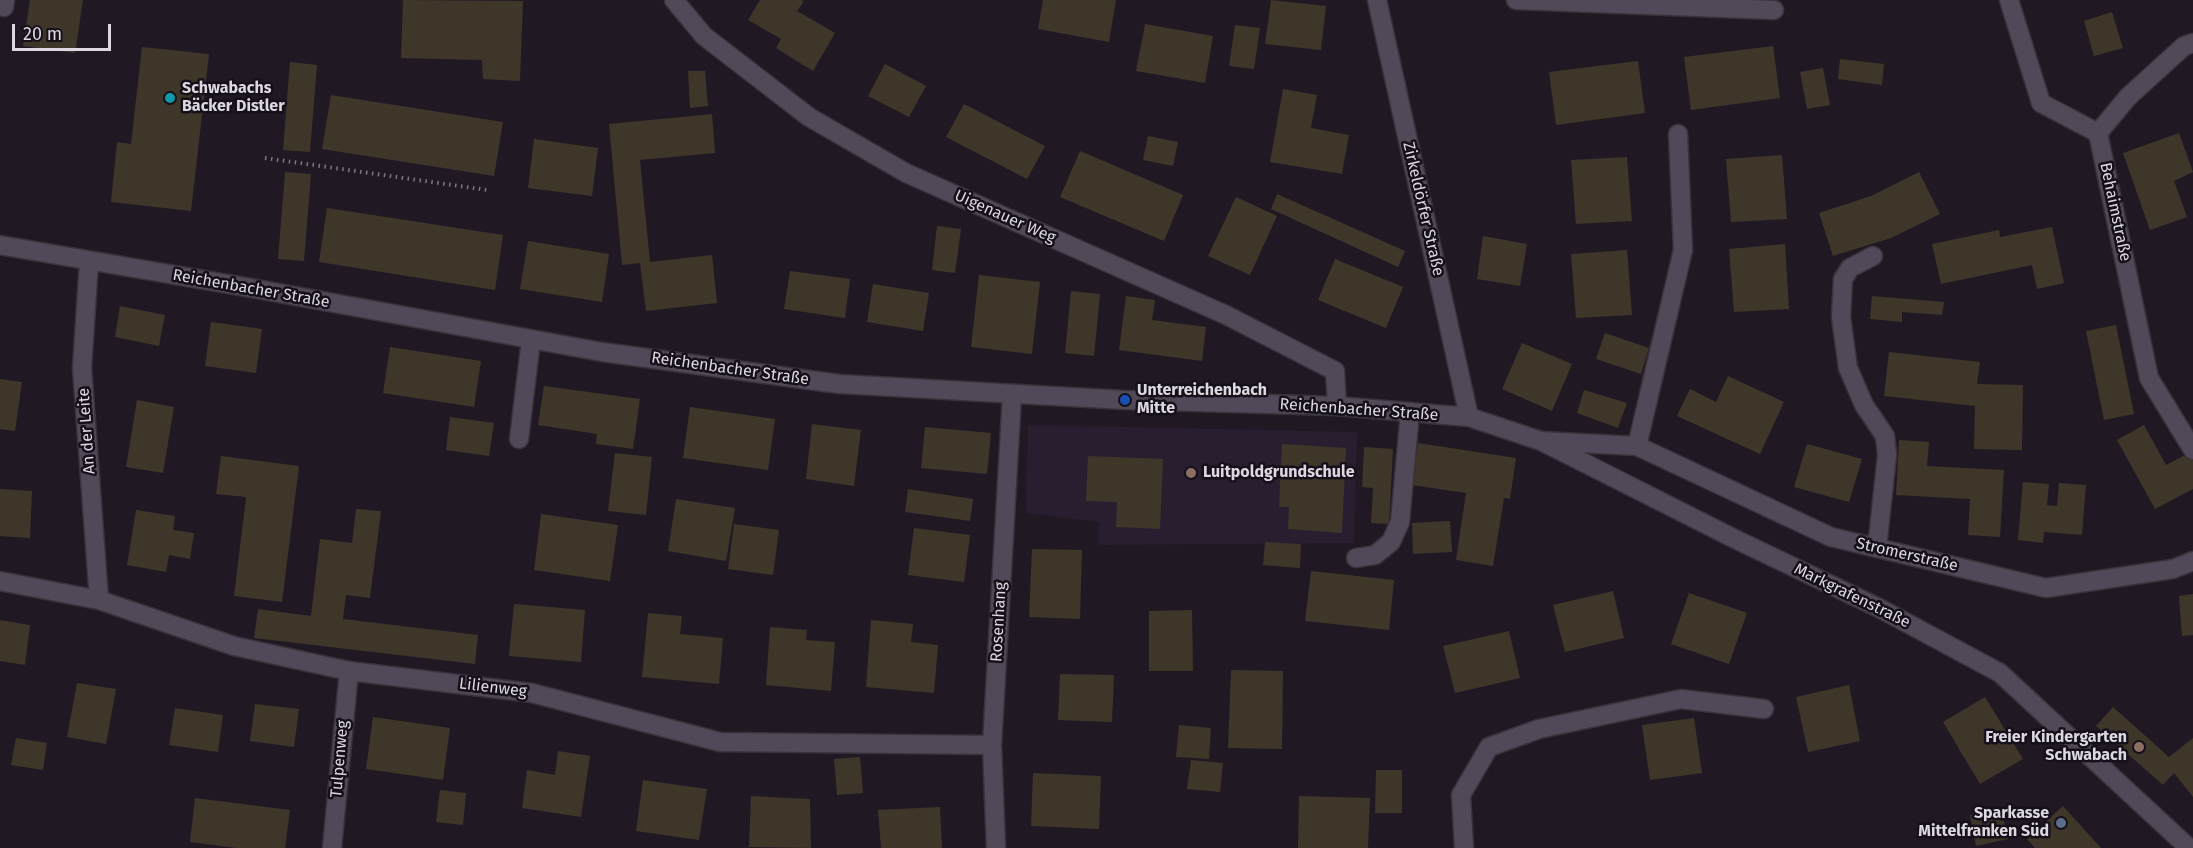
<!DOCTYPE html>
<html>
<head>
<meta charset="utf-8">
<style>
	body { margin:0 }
	#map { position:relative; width:2193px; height:848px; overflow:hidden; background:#201924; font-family:"Fira Sans",sans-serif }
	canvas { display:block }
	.scale { position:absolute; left:12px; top:24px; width:99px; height:27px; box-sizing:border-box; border:3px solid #ddd8e0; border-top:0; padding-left:8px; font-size:18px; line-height:21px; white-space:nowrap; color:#ddd8e0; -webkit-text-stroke:4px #16101b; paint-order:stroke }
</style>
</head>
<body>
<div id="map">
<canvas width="2193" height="848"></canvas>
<div class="scale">20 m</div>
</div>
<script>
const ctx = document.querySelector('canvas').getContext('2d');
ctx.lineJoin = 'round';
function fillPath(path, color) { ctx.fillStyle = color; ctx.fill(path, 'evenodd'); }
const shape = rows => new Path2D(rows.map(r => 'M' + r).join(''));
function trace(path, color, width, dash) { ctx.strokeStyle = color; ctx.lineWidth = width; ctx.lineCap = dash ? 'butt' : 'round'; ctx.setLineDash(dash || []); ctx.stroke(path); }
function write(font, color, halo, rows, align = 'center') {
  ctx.font = font + ' "Fira Sans",sans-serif'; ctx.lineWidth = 5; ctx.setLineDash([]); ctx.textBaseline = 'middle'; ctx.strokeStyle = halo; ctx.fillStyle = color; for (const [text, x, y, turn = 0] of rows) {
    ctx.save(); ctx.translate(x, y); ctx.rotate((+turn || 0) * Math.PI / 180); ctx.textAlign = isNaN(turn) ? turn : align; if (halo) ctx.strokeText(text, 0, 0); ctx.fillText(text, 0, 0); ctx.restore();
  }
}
fillPath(shape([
	[1028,425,1357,432,1354,543,1099,545,1099,522,1026,513]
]), '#281e2f');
fillPath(shape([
	[30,0,83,0,75,53,23,46],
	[403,0,523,1,520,81,483,79,482,60,401,58],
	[760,0,801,0,804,1,797,11,835,33,813,71,776,48,781,39,748,20],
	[1043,0,1116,0,1109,42,1038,29],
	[1271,0,1326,6,1321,50,1265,44],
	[2112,12,2123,48,2094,56,2084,21],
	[1145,24,1213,36,1205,83,1136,71],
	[1235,25,1260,28,1254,69,1229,66],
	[1773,46,1780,98,1691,110,1684,57],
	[142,47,209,54,191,211,111,202,117,142,131,144],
	[1840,59,1884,64,1882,85,1838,79],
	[1638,61,1645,113,1556,125,1549,72],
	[290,62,317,65,310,152,283,150],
	[885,64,926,86,909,117,868,96],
	[1823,68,1830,105,1807,109,1800,72],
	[688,71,705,71,708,106,690,108],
	[1283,89,1317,95,1311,128,1349,135,1342,174,1270,162],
	[331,95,503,122,494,176,322,149],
	[964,104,1045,146,1027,179,946,137],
	[712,114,715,153,640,160,650,262,712,255,717,303,646,311,640,263,622,265,609,124],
	[2179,133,2193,172,2174,181,2187,217,2150,230,2123,153],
	[1148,136,1178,142,1173,166,1143,160],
	[534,139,598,148,592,196,528,188],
	[1080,151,1183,195,1164,241,1060,197],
	[1782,155,1787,219,1731,222,1726,159],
	[1627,157,1632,221,1576,224,1571,160],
	[285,172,311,174,304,261,278,259],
	[1919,172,1940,214,1891,238,1833,256,1819,213,1871,196],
	[1277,194,1405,251,1398,267,1271,209],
	[1236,197,1277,216,1250,275,1208,256],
	[327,208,503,235,495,290,319,262],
	[937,226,961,229,955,273,932,270],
	[2052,227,2064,283,2037,289,2032,265,1941,284,1932,244,1999,230,2000,237],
	[1483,236,1527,244,1520,286,1477,279],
	[528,241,609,254,602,302,520,289],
	[1785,244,1789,309,1734,312,1729,249],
	[1627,250,1632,315,1576,318,1571,254],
	[1335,259,1403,287,1386,328,1318,300],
	[790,271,850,279,845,318,784,309],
	[979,275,1040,282,1032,354,971,347],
	[873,284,929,293,923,331,867,322],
	[1071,291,1100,294,1094,356,1065,353],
	[1126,296,1155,300,1152,320,1206,327,1202,361,1119,350],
	[1872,296,1944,302,1942,315,1902,312,1902,322,1870,319],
	[120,306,165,315,159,346,115,337],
	[211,322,262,329,256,373,205,366],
	[2116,325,2134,414,2104,420,2086,331],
	[1605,333,1649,348,1641,374,1596,359],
	[1522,343,1572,364,1552,411,1502,389],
	[390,347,481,361,474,407,383,393],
	[1889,352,1980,362,1977,384,2023,385,2022,450,1974,449,1975,406,1884,396],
	[1728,376,1784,402,1760,454,1677,416,1690,389,1716,402],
	[0,379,22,382,15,431,0,429],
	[544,386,640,399,633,449,596,444,597,434,538,425],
	[1584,390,1627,403,1618,428,1577,413],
	[137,400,174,407,163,473,126,467],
	[690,407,775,419,768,470,683,458],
	[450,417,494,423,489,456,446,450],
	[812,424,861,430,854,486,806,479],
	[2144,425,2166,465,2189,453,2193,461,2193,489,2155,509,2117,440],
	[925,427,991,433,987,474,921,468],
	[1899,440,1929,442,1927,466,2004,470,2000,537,1968,535,1970,499,1896,495],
	[1418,443,1516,458,1510,499,1504,498,1493,566,1456,560,1466,493,1412,485],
	[1282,444,1346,448,1342,533,1288,529,1289,507,1279,507],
	[1807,444,1862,459,1849,502,1794,487],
	[1364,447,1393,449,1389,524,1371,523,1373,488,1362,487],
	[615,453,652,457,646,515,608,511],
	[221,456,299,466,282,602,234,596,246,497,216,494],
	[1088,456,1163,459,1160,529,1116,527,1117,502,1086,501],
	[2023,482,2049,484,2047,505,2057,506,2059,483,2086,485,2082,535,2044,532,2043,543,2018,540],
	[0,489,32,491,30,538,0,536],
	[908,489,973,499,970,521,905,512],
	[676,499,735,508,726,561,668,551],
	[356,509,381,511,370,598,346,595,343,619,478,635,475,664,254,638,258,609,311,616,320,539,352,543],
	[136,510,175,516,173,530,194,533,190,559,169,555,166,572,127,565],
	[541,514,618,525,610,581,534,570],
	[1450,521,1452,552,1413,554,1412,523],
	[734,524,779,530,773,575,728,569],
	[914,528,970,535,964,582,908,575],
	[1265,542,1301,544,1300,568,1263,565],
	[1032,549,1082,550,1080,619,1029,617],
	[1311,571,1394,580,1389,630,1305,621],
	[1613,591,1624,638,1565,652,1553,605],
	[1689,593,1747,613,1729,664,1671,644],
	[2193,594,2193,635,2182,636,2179,596],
	[514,604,585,610,581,662,509,656],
	[1192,610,1193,671,1149,671,1149,611],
	[648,613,682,616,680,634,723,638,719,684,642,677],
	[0,620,30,625,25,665,0,661],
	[871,620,913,624,911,642,938,645,934,693,866,687],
	[770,627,807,630,806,640,835,642,831,691,766,685],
	[1509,631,1520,678,1455,693,1443,646],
	[1231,670,1283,671,1282,749,1228,748],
	[1060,674,1114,675,1112,722,1058,720],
	[77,683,116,689,106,744,67,737],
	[1849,685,1860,741,1808,752,1796,697],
	[1985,697,2023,759,1980,784,1943,722],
	[255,704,299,709,294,747,250,741],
	[2113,707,2169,757,2193,738,2193,797,2174,773,2163,785,2096,726],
	[175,708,223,715,218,752,169,745],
	[373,717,450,728,443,780,366,769],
	[1694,718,1702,773,1650,780,1642,725],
	[1179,725,1211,728,1209,759,1176,757],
	[16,738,47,743,43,770,11,765],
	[558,751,590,756,581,817,522,808,527,770,555,775],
	[860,757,863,793,837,795,834,759],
	[1191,760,1223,763,1220,792,1187,789],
	[1376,770,1402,770,1402,813,1375,813],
	[1033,773,1101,776,1099,829,1031,826],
	[643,780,707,789,699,840,636,831],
	[440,790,466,793,463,825,436,822],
	[751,796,810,799,811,848,749,847],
	[1299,796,1370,798,1368,848,1298,848],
	[195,798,290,810,285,848,236,848,190,842],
	[2063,806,2101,848,2035,848,2027,839],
	[940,807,942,848,881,848,878,810],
	[2001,808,2008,839,1976,846,1970,815]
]), '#3f362a');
const lane = shape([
	[1516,0,1774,10],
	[1873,256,1850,268,1843,279,1841,317,1848,368,1864,405,1885,436,1887,455,1877,548],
	[519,439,531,340],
	[1356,558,1375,555,1391,542,1400,522,1410,412],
	[1461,795,1489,747,1539,729,1681,699,1764,709]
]);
const street = shape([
	[674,0,704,36,809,117,906,173,1226,315,1335,371,1337,406],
	[1377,0,1469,417],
	[2009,0,2041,103,2098,133,2149,378,2193,450],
	[0,6,4,7,5,0],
	[2098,133,2128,97,2184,46,2193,43],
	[89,261,82,368,99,600],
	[1541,441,1637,446,1831,537,2046,588,2173,569,2193,561],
	[1637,446,1683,250,1678,134],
	[0,581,99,600,234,646,349,671,532,693,720,742,992,745],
	[1461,795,1464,848],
	[332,848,349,671],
	[996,848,992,745,1012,395]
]);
const secondary = shape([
	[0,245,257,289,602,352,839,384,1125,400,1337,406,1469,417,1541,441,1735,539,1879,608,2000,673,2189,848]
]);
trace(lane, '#38333b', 21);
trace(street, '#38333b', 21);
trace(secondary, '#38333b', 21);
trace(shape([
	[265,158,487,190]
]), '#7e7882', 4, [1.5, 4.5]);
trace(lane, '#514957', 18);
trace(street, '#514957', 18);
trace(secondary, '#514957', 18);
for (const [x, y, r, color] of [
	[170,98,6,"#0f9aa8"],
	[1125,400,6,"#1a4fb4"],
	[1191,473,6,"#8d6e63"],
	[2139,747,6,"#8d6e63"],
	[2061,823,6,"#5c6f8a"]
]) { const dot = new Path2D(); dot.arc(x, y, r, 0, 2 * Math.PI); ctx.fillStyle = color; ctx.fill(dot); trace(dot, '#16101b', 2); }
write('bold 16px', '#ddd8e0', '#16101b', [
	["Schwabachs",182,89],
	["Bäcker Distler",182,107],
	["Unterreichenbach",1137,391],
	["Mitte",1137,409],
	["Luitpoldgrundschule",1203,473],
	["Freier Kindergarten",2127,738,"right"],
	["Schwabach",2127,756,"right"],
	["Sparkasse",2049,814,"right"],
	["Mittelfranken Süd",2049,832,"right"]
], 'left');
write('16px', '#ddd8e0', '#16101b', [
	["Zirkeldörfer Straße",1423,209,77],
	["Behaimstraße",2115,212,78],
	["Uigenauer Weg",1005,217,24],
	["Reichenbacher Straße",251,289,10],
	["Reichenbacher Straße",730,369,8],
	["Reichenbacher Straße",1359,410,4],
	["An der Leite",87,431,-94],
	["Stromerstraße",1907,555,13],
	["Markgrafenstraße",1852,596,26],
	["Rosenhang",999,622,-87],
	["Lilienweg",493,688,7],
	["Tulpenweg",340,759,-85]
]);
</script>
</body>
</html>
